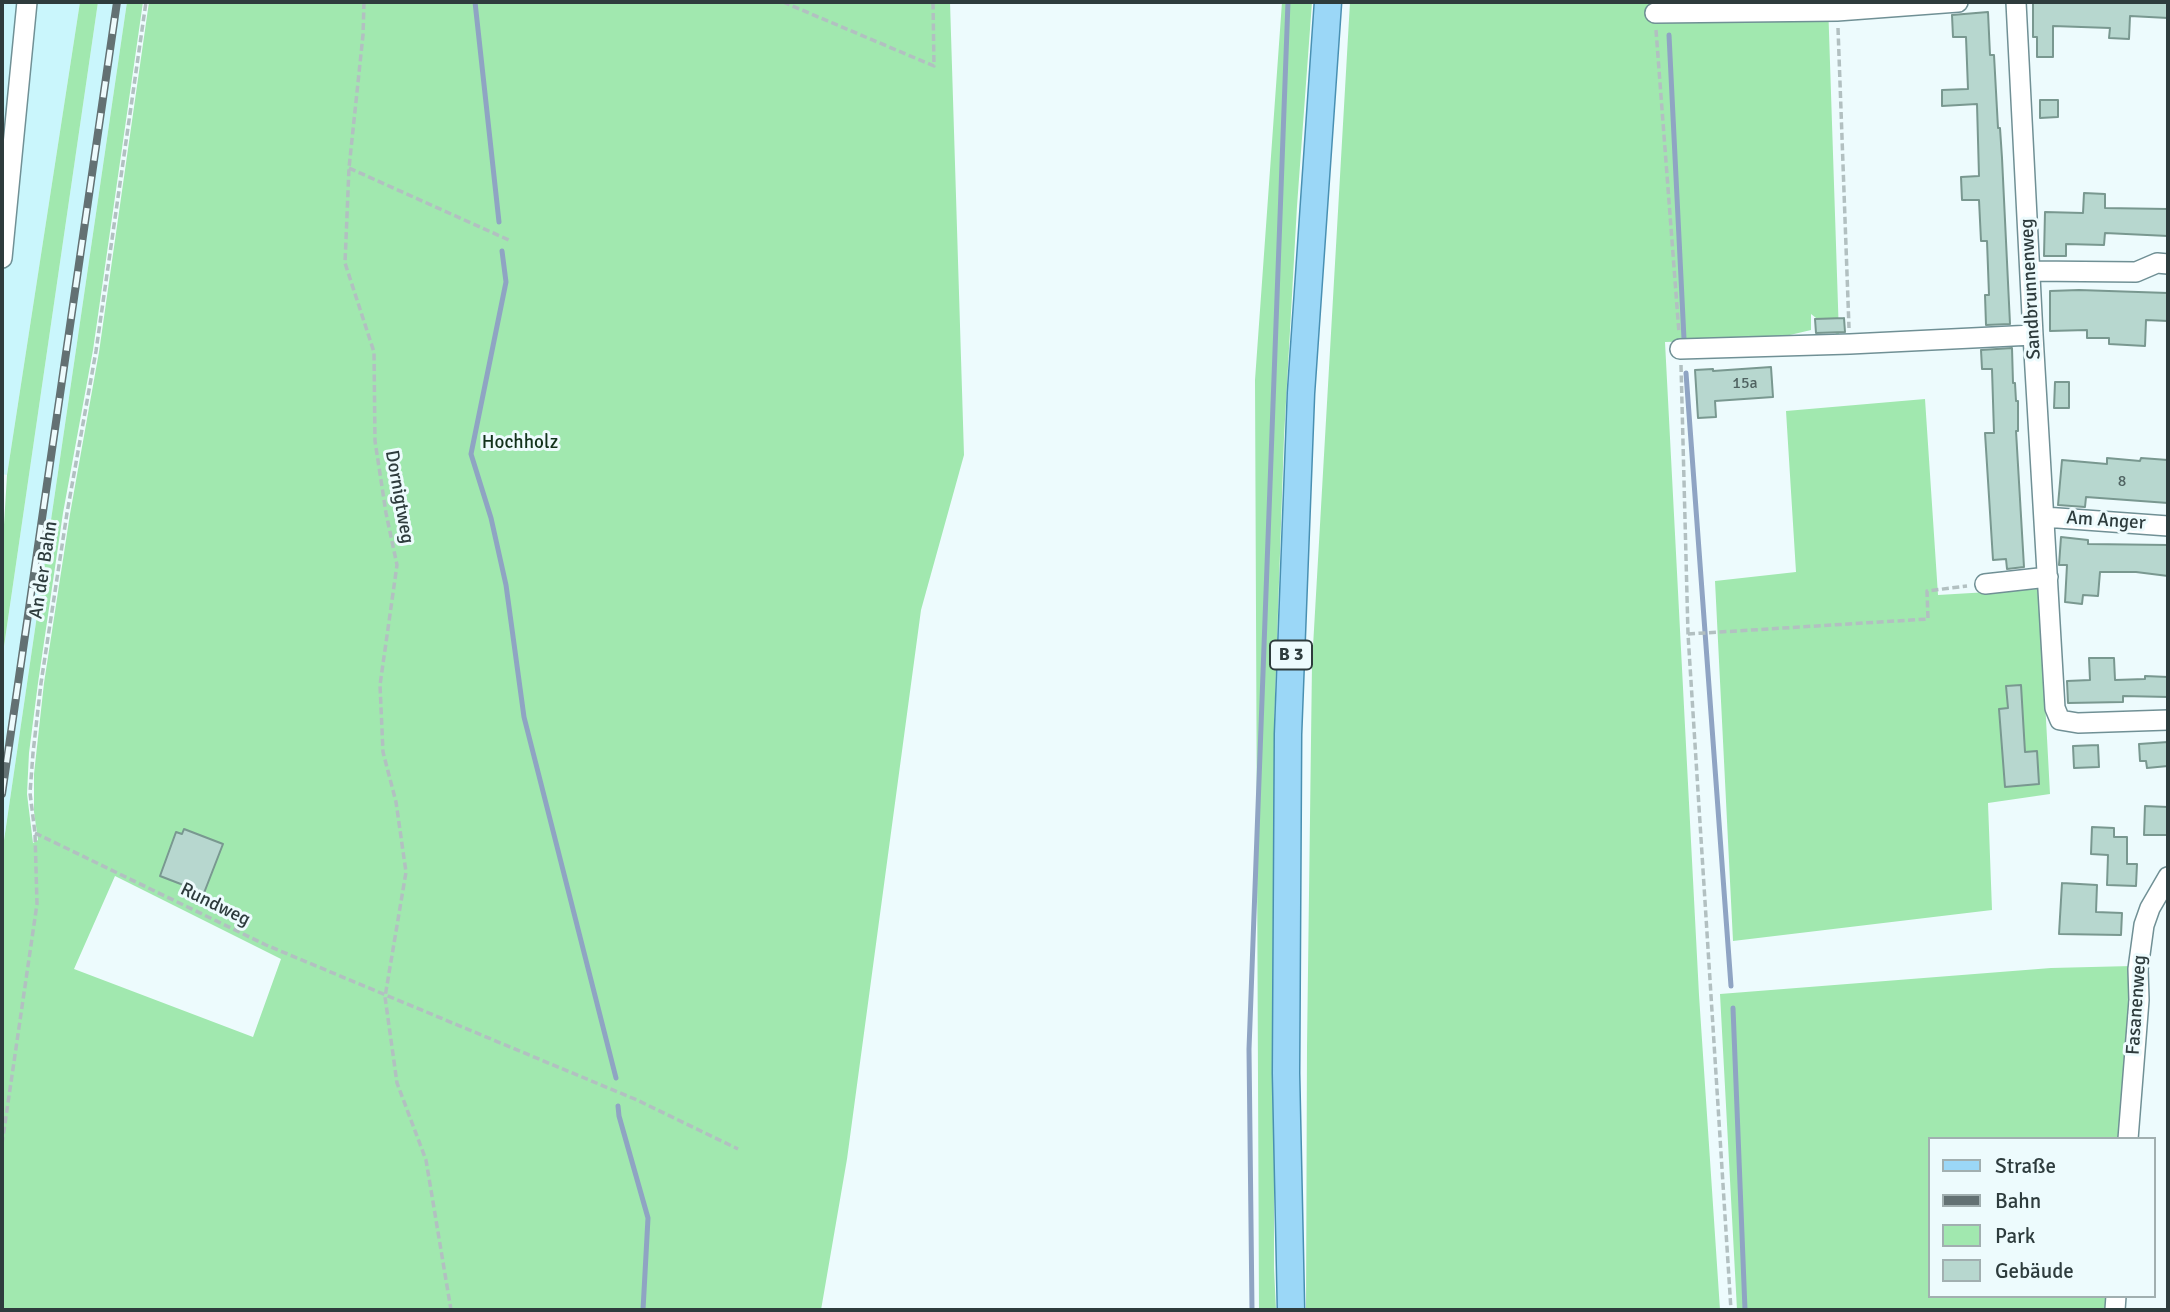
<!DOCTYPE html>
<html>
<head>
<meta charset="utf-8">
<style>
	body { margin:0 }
	#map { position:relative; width:2170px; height:1312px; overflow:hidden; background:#edfbfd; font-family:Signika,sans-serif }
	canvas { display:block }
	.frame { position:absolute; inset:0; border:4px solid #2e3c3d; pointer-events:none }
	.legend { position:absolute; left:1928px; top:1137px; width:228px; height:161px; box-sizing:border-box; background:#edfbfd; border:2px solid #a1afb0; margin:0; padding:9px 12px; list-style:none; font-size:21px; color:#2e3c3d }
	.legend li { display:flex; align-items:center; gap:14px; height:35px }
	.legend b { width:35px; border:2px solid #a1afb0 }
</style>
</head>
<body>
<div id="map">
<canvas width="2170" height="1312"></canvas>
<div class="frame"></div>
<ul class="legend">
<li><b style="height:9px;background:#9bd7f7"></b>Straße</li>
<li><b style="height:9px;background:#637173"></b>Bahn</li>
<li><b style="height:19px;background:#a1e8af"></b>Park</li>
<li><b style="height:19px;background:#b7d7cf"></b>Gebäude</li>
</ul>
</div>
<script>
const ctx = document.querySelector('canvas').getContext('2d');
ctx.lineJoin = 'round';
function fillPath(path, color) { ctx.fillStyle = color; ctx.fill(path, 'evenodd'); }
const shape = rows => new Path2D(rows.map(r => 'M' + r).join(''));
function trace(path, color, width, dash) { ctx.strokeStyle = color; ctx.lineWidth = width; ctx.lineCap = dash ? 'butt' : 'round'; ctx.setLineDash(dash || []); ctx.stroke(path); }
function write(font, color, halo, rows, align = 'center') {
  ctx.font = font + ' Signika,sans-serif'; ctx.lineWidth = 6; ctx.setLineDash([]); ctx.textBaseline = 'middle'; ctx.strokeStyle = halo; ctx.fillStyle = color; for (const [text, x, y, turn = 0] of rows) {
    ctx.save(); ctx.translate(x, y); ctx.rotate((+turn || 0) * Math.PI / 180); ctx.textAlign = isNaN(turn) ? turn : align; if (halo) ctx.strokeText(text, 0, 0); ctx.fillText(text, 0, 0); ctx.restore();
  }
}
fillPath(shape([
	[2,2,80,2,7,475,2,474],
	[98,2,127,2,2,854,2,660]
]), '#caf6fc');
fillPath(shape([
	[80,2,98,2,2,660,2,558,7,475],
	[127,2,143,2,93,350,63,513,38,683,29,753,27,794,33,843,38,840,34,812,34,774,44,683,70,514,99,352,149,2,950,2,964,455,921,610,847,1159,821,1310,2,1310,2,854],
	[115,876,281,959,253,1037,74,969],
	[1282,2,1312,2,1297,206,1284,437,1274,727,1274,1268,1276,1310,1259,1310,1255,380],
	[1350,2,1828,2,1839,336,1811,314,1811,330,1773,339,1665,342,1699,995,1720,1310,1306,1310,1307,1047,1312,664],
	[1925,399,1938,595,2039,589,2050,794,1988,803,1992,910,1733,941,1715,581,1796,572,1786,411],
	[2132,966,2118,1139,1930,1139,1930,1296,2106,1296,2105,1310,1737,1310,1720,994,2051,968]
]), '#a1e8af');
trace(shape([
	[475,2,499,222],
	[1669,35,1684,339],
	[502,251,506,282,471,454,491,518,506,585,524,717,616,1078],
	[1686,373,1731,986],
	[1733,1008,1745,1310],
	[618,1106,619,1116,648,1218,643,1310],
	[1252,1310,1249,1049,1288,2]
]), '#8fa4c3', 5);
const building = shape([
	[2033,2,2168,2,2168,18,2130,16,2129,39,2109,38,2110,28,2053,26,2053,57,2037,57,2037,37,2033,37,2033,2],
	[1988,12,1990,55,1994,55,1998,128,2000,128,2002,158,2010,324,1986,325,1985,295,1989,295,1987,241,1981,241,1979,200,1962,200,1961,177,1979,176,1977,104,1942,106,1942,90,1968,89,1966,37,1953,37,1952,15,1988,12],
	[2040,100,2058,100,2058,117,2040,118,2040,100],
	[2084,193,2105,194,2105,208,2168,209,2168,236,2105,233,2104,245,2066,244,2066,256,2044,256,2045,212,2083,213,2084,193],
	[2079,290,2168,293,2168,321,2146,320,2145,346,2109,344,2109,338,2087,338,2087,330,2050,331,2050,291,2079,290],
	[1844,318,1845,332,1816,333,1815,319,1844,318],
	[2012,348,2013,383,2015,383,2016,401,2018,401,2018,431,2016,431,2024,567,2007,569,2006,559,1993,560,1985,433,1994,433,1992,369,1982,369,1981,350,2012,348],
	[1771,367,1773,397,1715,401,1716,417,1698,418,1695,370,1713,369,1713,371,1771,367],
	[2055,382,2069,382,2069,408,2054,408,2055,382],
	[2107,458,2140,461,2141,458,2168,460,2168,503,2086,497,2085,507,2058,505,2062,460,2107,464,2107,458],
	[2061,537,2088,540,2088,544,2168,545,2168,576,2136,572,2100,572,2098,596,2083,595,2082,604,2065,602,2067,565,2059,565,2061,537],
	[2089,658,2114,658,2115,680,2145,679,2145,676,2168,677,2168,697,2123,696,2123,702,2068,703,2067,681,2090,680,2089,658],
	[2021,685,2025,752,2037,751,2039,784,2005,787,1999,709,2008,708,2006,686,2021,685],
	[2168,742,2168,766,2147,768,2146,761,2140,761,2139,744,2168,742],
	[2098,745,2099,767,2074,768,2073,746,2098,745],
	[2145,806,2168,807,2168,835,2144,835,2145,806],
	[2092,827,2114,828,2114,837,2127,837,2127,864,2137,864,2136,886,2107,885,2108,855,2091,854,2092,827],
	[184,829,223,844,204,893,160,876,176,832,182,834,184,829],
	[2062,883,2097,885,2096,912,2122,913,2121,935,2059,934,2062,883]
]);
fillPath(building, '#b7d7cf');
trace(building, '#799890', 2);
const minor = shape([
	[2016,2,2033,335,2055,708,2060,720,2078,723,2168,720],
	[1655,13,1837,11,1958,2],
	[2,258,27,2],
	[2030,271,2136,272,2157,263,2168,264],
	[1680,349,1850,344,2033,335],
	[2044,517,2168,526],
	[1985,584,2048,577],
	[2128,1139,2139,1000,2138,969,2144,925,2150,908,2168,877],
	[2115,1310,2116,1296]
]);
const major = shape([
	[1291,1310,1286,1073,1288,734,1301,393,1328,2]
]);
trace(minor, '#709095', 22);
trace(major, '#4990b2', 29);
trace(shape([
	[364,2,363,35,349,168,345,263,374,352,375,441,386,513,397,565,380,685,383,752,396,802,406,872,385,997,397,1083,426,1160,451,1310],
	[783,2,934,66,933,2],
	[1838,28,1849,328],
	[1656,30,1679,333],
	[349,168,511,241],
	[1681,365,1688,634,1731,1310],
	[1688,634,1928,619,1927,591,1967,586],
	[35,833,266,945,637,1100,738,1149],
	[2,1144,37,904,35,833,30,793,33,753,41,683,67,513,96,351,146,2]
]), '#b2c0c1', 3.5, [7, 3.5]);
trace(minor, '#fff', 19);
trace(major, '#9bd7f7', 26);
const rail = shape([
	[2,794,117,2]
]);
trace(rail, '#637173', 8);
trace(rail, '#edfbfd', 5, [16]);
write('16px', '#506362', null, [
	["15a",1745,384],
	["8",2122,482]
]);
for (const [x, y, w] of [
	[1291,655,42]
]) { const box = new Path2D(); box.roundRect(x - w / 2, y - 14.5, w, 29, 5); ctx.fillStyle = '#edfbfd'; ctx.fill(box); trace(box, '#2e3c3d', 2); }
write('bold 18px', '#2e3c3d', null, [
	["B 3",1291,655]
]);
write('19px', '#2e3c3d', '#edfbfd', [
	["Sandbrunnenweg",2031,289,-93],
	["Dornigtweg",399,497,80],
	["Am Anger",2106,521,4],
	["An der Bahn",44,570,-81],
	["Rundweg",215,905,26],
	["Fasanenweg",2137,1005,-86]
]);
write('19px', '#13331c', '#edfbfd', [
	["Hochholz",520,443]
]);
</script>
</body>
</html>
